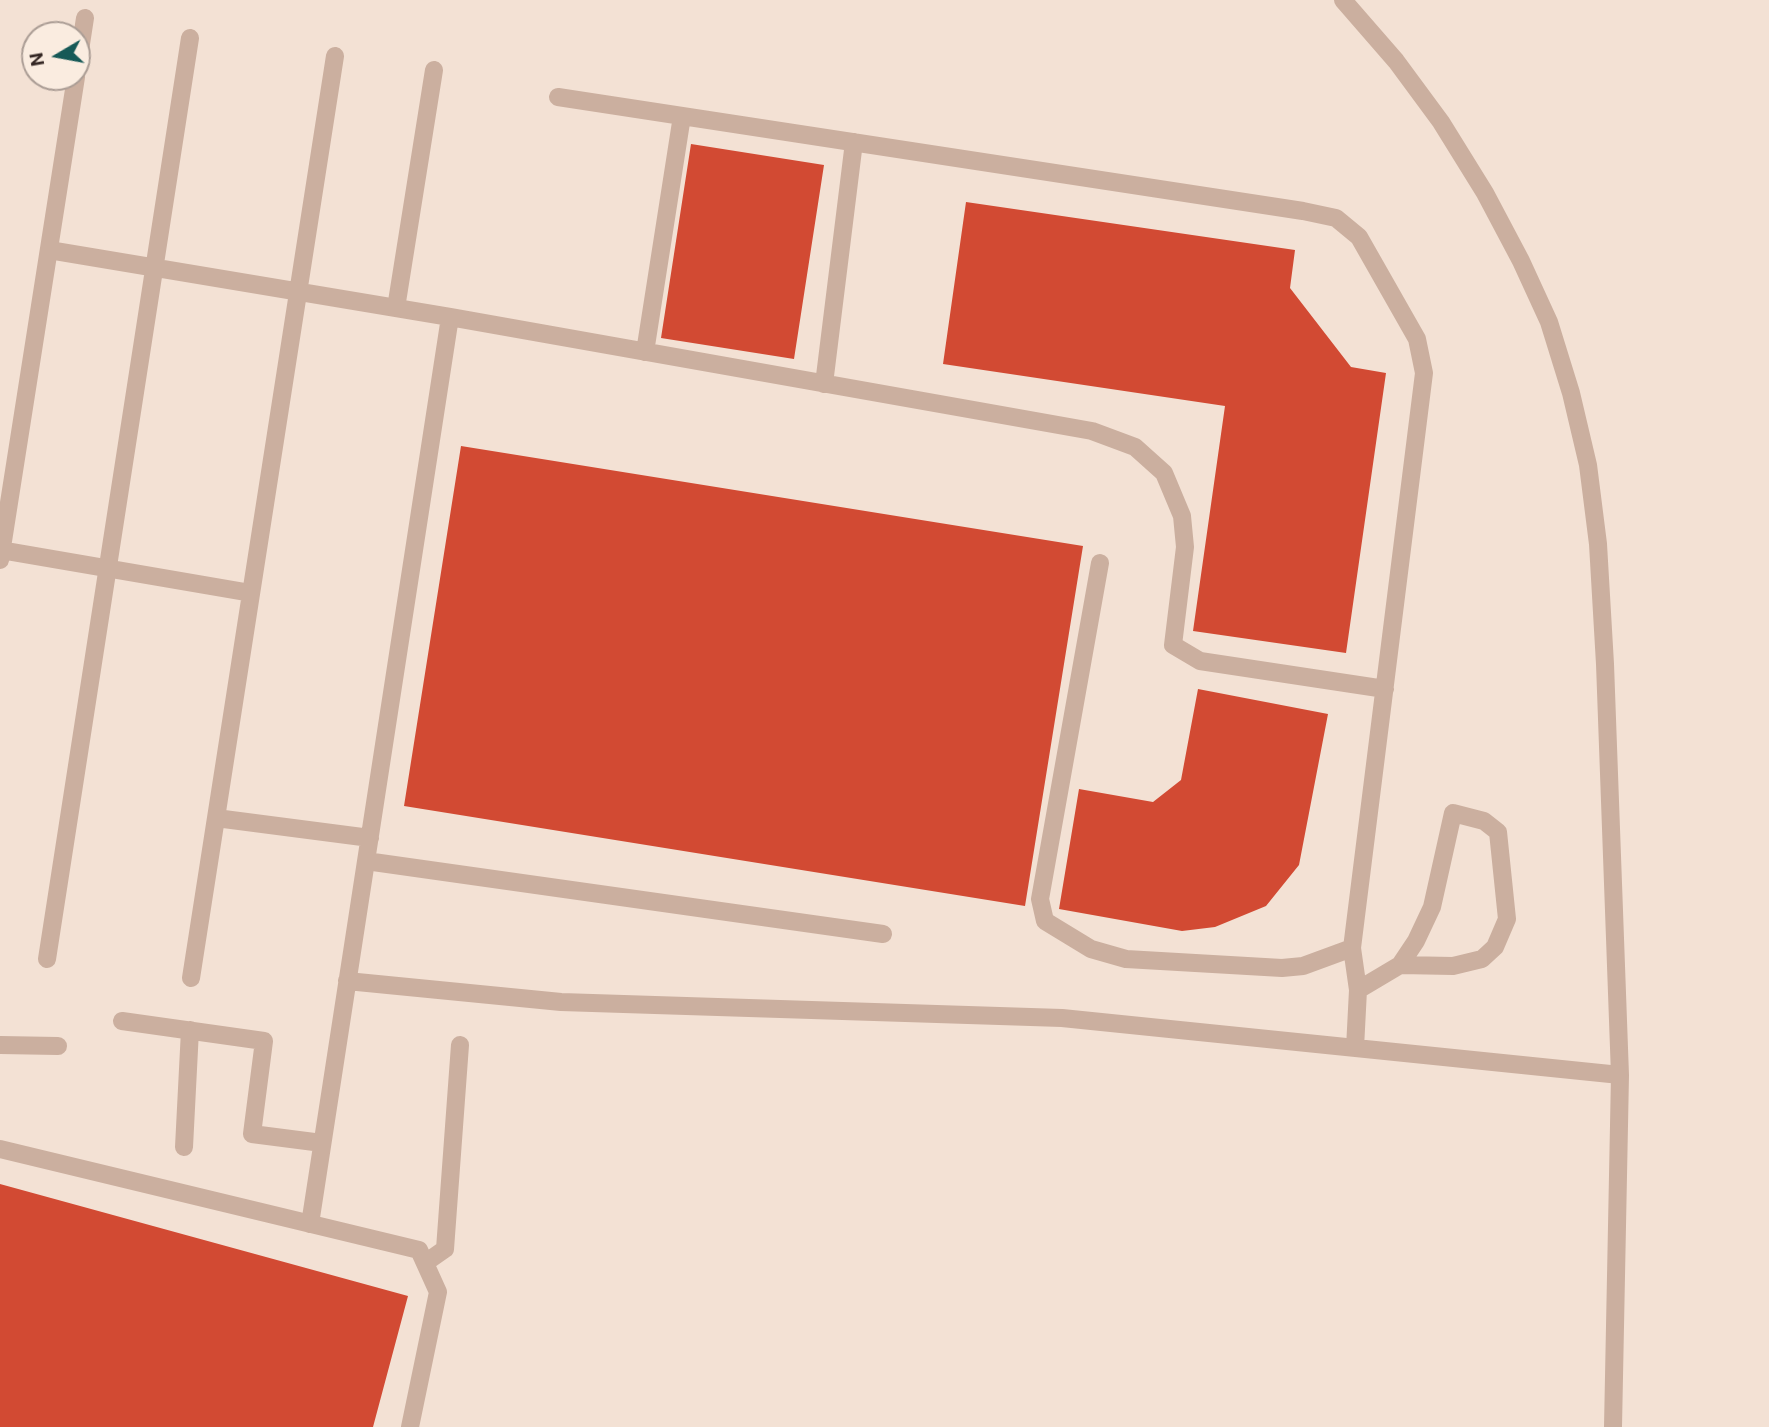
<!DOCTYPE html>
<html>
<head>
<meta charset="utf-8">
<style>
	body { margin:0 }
	#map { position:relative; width:1769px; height:1427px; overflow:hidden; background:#f3e1d4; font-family:Roboto,sans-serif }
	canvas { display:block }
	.north { position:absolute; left:21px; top:21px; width:70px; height:70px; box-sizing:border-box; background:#faece0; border:2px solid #ab9d95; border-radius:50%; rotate:260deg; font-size:19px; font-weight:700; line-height:28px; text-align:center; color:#342724 }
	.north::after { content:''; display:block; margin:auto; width:24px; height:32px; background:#165957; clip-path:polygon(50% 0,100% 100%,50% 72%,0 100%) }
</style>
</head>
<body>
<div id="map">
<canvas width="1769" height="1427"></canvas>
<div class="north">N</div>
</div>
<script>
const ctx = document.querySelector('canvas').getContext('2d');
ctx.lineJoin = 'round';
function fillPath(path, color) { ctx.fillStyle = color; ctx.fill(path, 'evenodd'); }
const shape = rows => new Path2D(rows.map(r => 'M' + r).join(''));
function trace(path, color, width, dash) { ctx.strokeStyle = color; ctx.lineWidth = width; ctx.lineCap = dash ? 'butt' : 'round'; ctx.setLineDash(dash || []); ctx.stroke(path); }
fillPath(shape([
	[691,144,824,165,794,359,661,338],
	[966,202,1295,250,1290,288,1351,367,1386,373,1346,653,1193,631,1225,406,943,364],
	[461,446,1083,546,1025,906,404,806],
	[1198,689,1328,714,1299,865,1266,906,1215,927,1182,931,1059,909,1079,789,1153,802,1181,780],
	[0,1184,408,1296,373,1427,0,1427]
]), '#d24a33');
trace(shape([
	[1343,0,1396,61,1441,122,1485,193,1521,261,1549,322,1571,393,1588,465,1598,544,1605,664,1620,1075,1613,1427],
	[77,70,85,18],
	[558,97,1303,211,1336,218,1359,237,1417,339,1424,373,1352,948,1358,990,1355,1048],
	[49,250,450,317,1092,431,1135,447,1164,473,1182,516,1185,547,1173,645,1200,661,1385,689],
	[396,308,434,70],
	[645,352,682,116],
	[824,384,854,142],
	[1,550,251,593],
	[0,560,76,77],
	[1100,563,1040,899,1045,921,1091,949,1126,959,1282,968,1303,966,1352,948],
	[216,818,370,838],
	[366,861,883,934],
	[47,959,190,38],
	[191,978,335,56],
	[347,981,561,1002,1062,1018,1620,1075],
	[1358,990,1400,965,1416,941,1432,907,1453,813,1484,821,1498,832,1507,919,1495,947,1482,959,1453,966,1400,965],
	[122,1021,264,1041,252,1134,322,1143],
	[0,1045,58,1046],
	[184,1147,190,1030],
	[0,1149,419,1250,438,1292,410,1427],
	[310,1224,450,317],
	[425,1263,445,1249,460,1045]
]), '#cbaf9f', 18);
</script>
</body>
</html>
